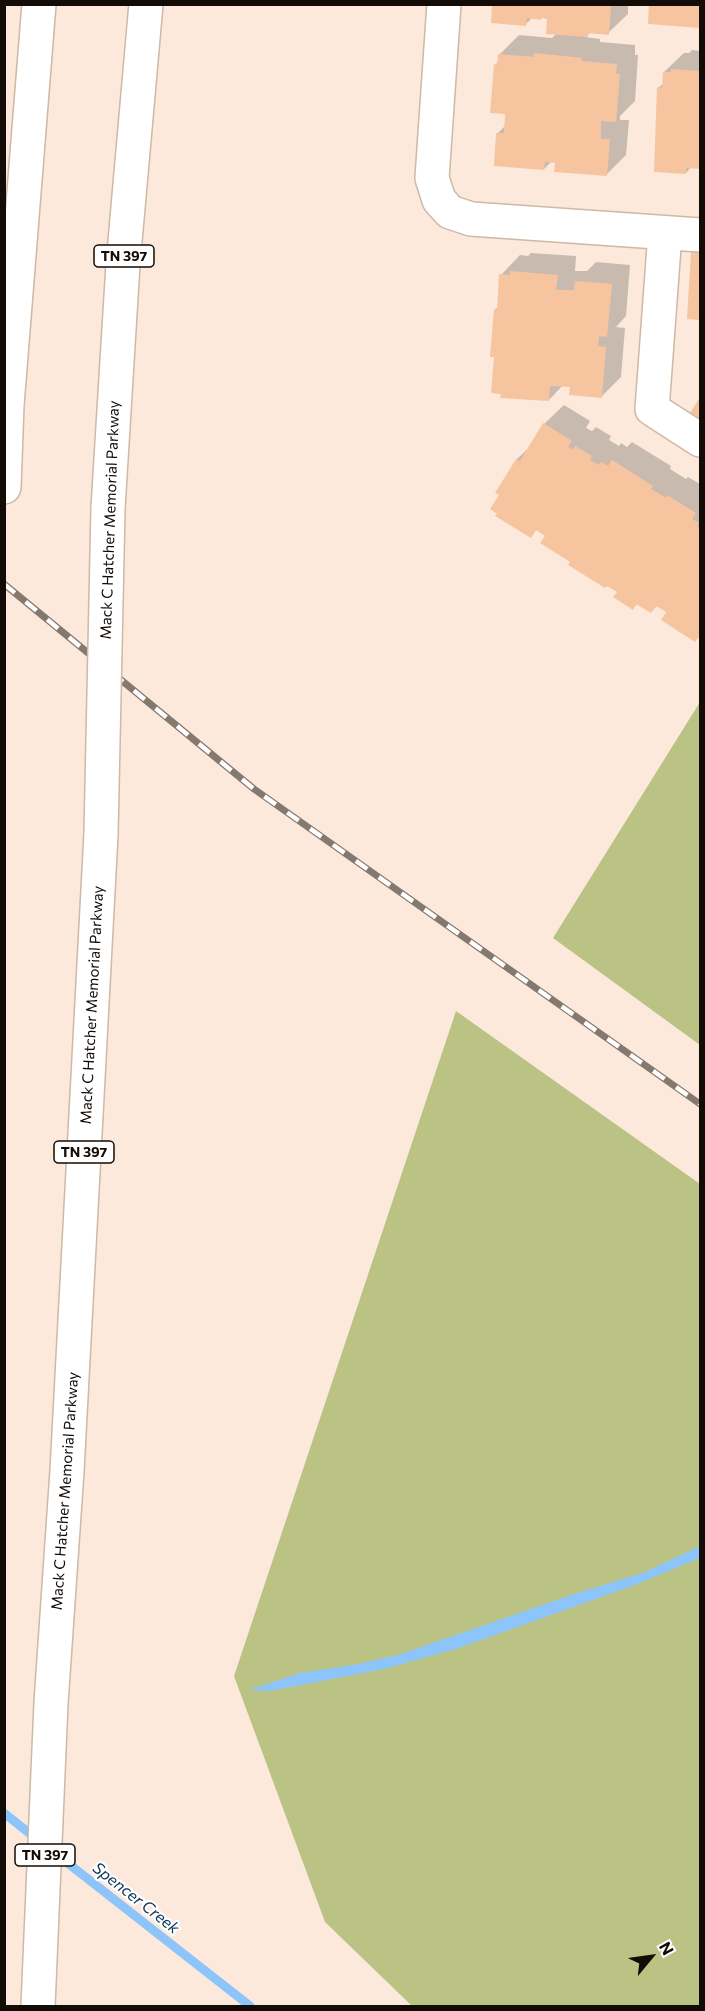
<!DOCTYPE html>
<html>
<head>
<meta charset="utf-8">
<style>
	body { margin:0 }
	#map { position:relative; width:705px; height:2011px; overflow:hidden; background:#fce9db; font-family:Commissioner,sans-serif }
	canvas { display:block }
	.frame { position:absolute; inset:0; border:6px solid #130b06; pointer-events:none }
	.north { position:absolute; left:621px; top:1927px; width:60px; height:60px; -webkit-text-stroke:4px #fff; paint-order:stroke; rotate:61deg; font-size:16px; font-weight:700; line-height:24px; text-align:center; color:#130b06 }
	.north::after { content:''; display:block; margin:auto; width:21px; height:27px; background:#130b06; clip-path:polygon(50% 0,100% 100%,50% 72%,0 100%) }
</style>
</head>
<body>
<div id="map">
<canvas width="705" height="2011"></canvas>
<div class="frame"></div>
<div class="north">N</div>
</div>
<script>
const ctx = document.querySelector('canvas').getContext('2d');
ctx.lineJoin = 'round';
function fillPath(path, color) { ctx.fillStyle = color; ctx.fill(path, 'evenodd'); }
const shape = rows => new Path2D(rows.map(r => 'M' + r).join(''));
function trace(path, color, width, dash) { ctx.strokeStyle = color; ctx.lineWidth = width; ctx.lineCap = dash ? 'butt' : 'round'; ctx.setLineDash(dash || []); ctx.stroke(path); }
function write(font, color, halo, rows, align = 'center') {
  ctx.font = font + ' Commissioner,sans-serif'; ctx.lineWidth = 4.5; ctx.setLineDash([]); ctx.textBaseline = 'middle'; ctx.strokeStyle = halo; ctx.fillStyle = color; for (const [text, x, y, turn = 0] of rows) {
    ctx.save(); ctx.translate(x, y); ctx.rotate((+turn || 0) * Math.PI / 180); ctx.textAlign = isNaN(turn) ? turn : align; if (halo) ctx.strokeText(text, 0, 0); ctx.fillText(text, 0, 0); ctx.restore();
  }
}
fillPath(shape([
	[700,702,700,1045,553,938],
	[456,1011,700,1184,700,2006,412,2006,325,1922,234,1676]
]), '#bac383');
fillPath(shape([
	[700,1546,700,1558,632,1586,456,1649,384,1669,270,1691,249,1690,300,1673,358,1664,398,1655,577,1593,643,1573]
]), '#8dc5fa');
fillPath(shape([
	[494,4,628,4,628,14,608,33,591,32,585,37,600,39,600,42,635,45,635,55,638,55,635,101,620,116,620,120,629,120,626,155,606,175,552,161,544,169,498,133,506,125,507,113,495,65,499,61,499,55,519,35,552,38,557,33,548,17,533,17,525,25],
	[692,50,700,51,700,168,691,167,686,173,658,88,664,83,664,72,684,53,689,53],
	[700,245,700,318,688,317,692,253],
	[531,253,576,256,575,271,587,271,596,262,630,265,626,316,616,327,625,328,621,377,602,396,563,385,549,400,495,356,495,310,498,307,501,275,520,255,528,256],
	[564,405,590,421,586,428,592,431,596,427,611,436,609,440,619,446,621,443,627,447,632,442,671,466,670,469,686,479,688,477,700,484,700,638,658,605,651,612,638,603,633,608,619,592,572,562,547,535,537,529,530,536,497,492,517,459,532,445,544,424]
]), '#0003');
trace(shape([
	[4,1813,38,1840],
	[51,1850,250,2006]
]), '#8dc5fa', 9);
fillPath(shape([
	[492,4,611,4,609,35,588,33,588,37,546,34,547,19,542,18,541,20,527,18,526,26,491,23],
	[649,4,700,4,700,28,648,24],
	[534,53,582,58,581,61,617,64,616,74,620,74,616,122,601,121,601,139,610,139,607,176,554,172,555,163,545,162,544,170,494,166,496,133,504,133,505,114,490,113,494,64,497,65,498,54,534,57],
	[671,69,700,71,700,169,686,168,686,174,654,172,657,87,662,88,663,72,671,72],
	[691,252,700,253,700,320,687,319],
	[510,271,558,275,556,290,574,290,575,281,612,284,607,337,599,336,598,346,606,347,602,398,569,395,570,387,550,386,549,401,500,398,501,394,491,393,494,357,490,357,494,309,497,310,499,274,510,275],
	[700,397,700,420,690,413],
	[543,423,572,441,568,447,573,450,575,446,592,456,590,460,599,465,601,462,608,466,612,460,653,486,651,489,666,498,667,495,696,513,692,519,699,523,697,526,700,529,700,640,698,638,695,642,661,620,666,612,656,606,651,613,636,604,633,610,613,597,617,592,607,586,605,588,568,565,570,562,540,543,545,536,536,530,531,538,495,516,497,514,490,509,499,495,495,493,516,459,520,461]
]), '#f6c59f');
const minor = shape([
	[444,4,432,178,439,200,450,212,471,219,700,235],
	[665,233,652,409,700,440]
]);
const trunk = shape([
	[4,487,7,405,39,4],
	[108,508,123,264,146,4],
	[38,2006,51,1703,67,1471,101,834]
]);
trace(minor, '#ceb8a6', 36);
trace(trunk, '#ceb8a6', 36);
trace(minor, '#fff', 33);
trace(trunk, '#fff', 33);
const rail = shape([
	[4,584,254,789,700,1104]
]);
trace(rail, '#85786f', 7);
trace(rail, '#fff', 4.5, [14]);
const trunkBridge = shape([
	[101,834,108,508]
]);
trace(trunkBridge, '#ceb8a6', 36, []);
trace(trunkBridge, '#fff', 33);
for (const [x, y, w] of [
	[124,256,60],
	[84,1152,60],
	[45,1855,60]
]) { const box = new Path2D(); box.roundRect(x - w / 2, y - 11, w, 22, 4.5); ctx.fillStyle = '#fff'; ctx.fill(box); trace(box, '#130b06', 1.5); }
write('bold 14px', '#130b06', null, [
	["TN 397",124,256],
	["TN 397",84,1152],
	["TN 397",45,1855]
]);
write('15px', '#130b06', '#fff', [
	["Mack C Hatcher Memorial Parkway",110,520,-88],
	["Mack C Hatcher Memorial Parkway",92,1005,-87],
	["Mack C Hatcher Memorial Parkway",65,1491,-86]
]);
write('italic 16px', '#0d3658', '#fff', [
	["Spencer Creek",136,1898,38]
]);
</script>
</body>
</html>
